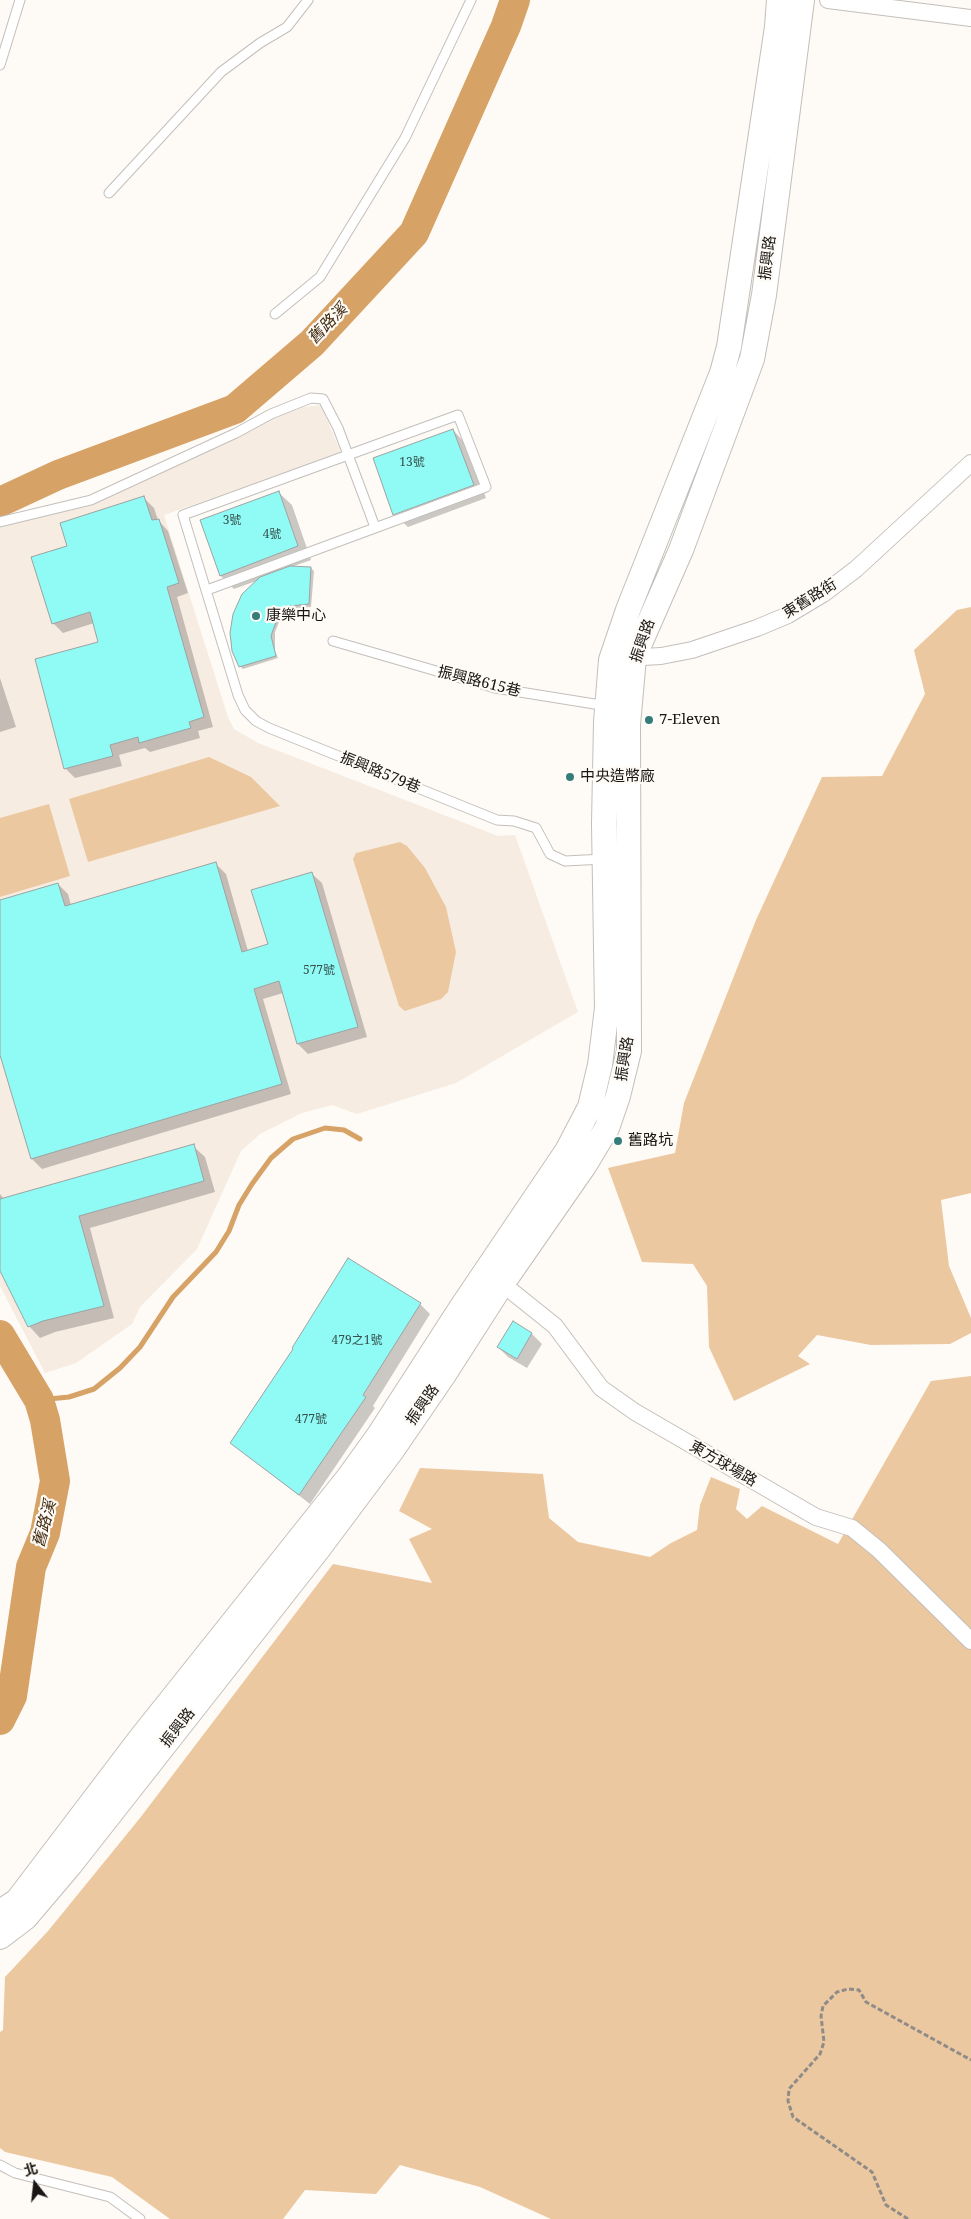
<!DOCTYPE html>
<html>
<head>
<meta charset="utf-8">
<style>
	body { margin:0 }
	#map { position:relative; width:971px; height:2219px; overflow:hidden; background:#fefaf5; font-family:"Noto Serif","Noto Sans TC",serif }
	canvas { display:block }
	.north { position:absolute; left:10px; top:2159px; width:50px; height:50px; -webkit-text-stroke:4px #fefaf5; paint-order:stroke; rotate:344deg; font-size:14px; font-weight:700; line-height:20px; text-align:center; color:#181715 }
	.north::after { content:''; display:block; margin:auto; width:18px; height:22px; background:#181715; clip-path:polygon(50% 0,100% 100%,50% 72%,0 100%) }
</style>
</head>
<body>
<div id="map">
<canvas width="971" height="2219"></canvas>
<div class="north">北</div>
</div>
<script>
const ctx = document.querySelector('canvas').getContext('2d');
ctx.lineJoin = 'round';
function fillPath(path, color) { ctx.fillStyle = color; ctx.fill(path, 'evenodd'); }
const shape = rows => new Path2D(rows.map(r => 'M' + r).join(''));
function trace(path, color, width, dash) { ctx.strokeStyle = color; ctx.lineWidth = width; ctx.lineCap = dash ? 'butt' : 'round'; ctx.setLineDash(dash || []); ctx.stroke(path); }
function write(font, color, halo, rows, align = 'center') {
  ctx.font = font + ' "Noto Serif","Noto Sans TC",serif'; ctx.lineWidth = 4.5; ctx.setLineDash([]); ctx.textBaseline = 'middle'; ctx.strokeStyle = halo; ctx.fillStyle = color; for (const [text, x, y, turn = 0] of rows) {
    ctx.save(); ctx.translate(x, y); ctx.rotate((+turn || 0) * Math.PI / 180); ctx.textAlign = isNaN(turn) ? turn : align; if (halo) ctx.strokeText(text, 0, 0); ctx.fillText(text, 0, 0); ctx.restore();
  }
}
fillPath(shape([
	[321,405,341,453,164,515,228,717,234,729,258,743,498,836,515,835,578,1012,456,1083,357,1114,332,1105,302,1113,260,1134,241,1151,197,1249,140,1307,132,1324,76,1363,45,1373,0,1286,0,523,64,508,264,422,304,407]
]), '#f6ece1');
fillPath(shape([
	[971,607,971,1193,941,1200,949,1266,971,1318,971,1333,950,1344,871,1345,817,1335,798,1356,810,1364,734,1401,709,1347,707,1286,693,1264,642,1262,608,1168,675,1153,684,1103,756,920,822,777,882,776,925,694,914,650,957,610],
	[209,757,251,777,280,806,88,862,69,799],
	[49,804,70,876,0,897,0,818],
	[400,842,407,846,425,868,446,907,456,952,448,992,441,999,405,1011,399,1006,353,859,356,853],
	[971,1376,971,2219,551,2219,480,2187,400,2165,376,2194,305,2190,283,2219,170,2219,112,2177,5,2152,0,2148,0,2032,3,2030,5,1977,48,1931,140,1818,333,1564,432,1583,409,1539,432,1529,399,1511,420,1468,543,1474,549,1518,578,1542,650,1557,671,1543,697,1530,700,1505,711,1477,740,1489,736,1509,747,1519,762,1506,838,1544,931,1381]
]), '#ecc8a0');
fillPath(shape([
	[453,430,466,444,486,498,408,527,394,514],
	[278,492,292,505,311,560,291,567,311,568,314,571,311,607,293,609,279,622,275,632,275,651,278,658,243,669,240,666,259,580,234,589,221,576,202,521],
	[144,498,154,508,158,520,168,531,188,593,177,597,213,727,198,731,200,738,150,752,145,748,119,755,122,766,75,778,65,768,100,643,94,623,63,633,53,623,68,547],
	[0,678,16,727,0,732],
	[216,864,226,874,248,951,269,945,312,874,322,883,367,1037,308,1054,298,1044,283,993,263,999,291,1094,42,1169,32,1159,0,1051,0,901,58,884,68,894,71,905],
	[193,1146,205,1157,215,1192,90,1228,114,1318,55,1332,40,1338,29,1326,0,1269,0,1194,4,1199],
	[420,1304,430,1314,373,1406,375,1408,310,1504,231,1443,295,1349],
	[513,1323,532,1334,542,1344,527,1368,508,1357,498,1347]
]), '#0003');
trace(shape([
	[39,1400,69,1397,94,1389,120,1368,140,1347,173,1297,216,1252,229,1231,239,1205,252,1184,271,1158,293,1139,325,1128,344,1130,360,1139]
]), '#d6a266', 5);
trace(shape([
	[0,502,58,475,235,409,312,343,414,233,506,26,515,0],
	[0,1335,39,1400,45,1420,55,1481,45,1533,31,1567,12,1696,0,1720]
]), '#d6a266', 30);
const building = shape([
	[453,429,474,485,393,515,373,458,453,429],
	[279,491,298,546,220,576,200,520,279,491],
	[144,496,152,520,159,519,179,583,167,587,204,717,189,722,191,728,139,743,138,737,110,745,113,756,64,769,35,659,98,642,90,612,52,624,31,557,67,546,60,523,144,496],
	[290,566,311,567,309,604,290,606,277,619,271,636,276,656,239,667,232,651,230,633,233,614,242,594,260,577,290,566],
	[216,862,242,952,268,944,251,890,312,872,358,1027,297,1044,279,981,254,989,282,1084,31,1159,0,1055,0,900,58,883,65,906,216,862],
	[194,1144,204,1181,79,1216,104,1306,43,1321,28,1327,0,1271,0,1199,194,1144],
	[348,1258,421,1303,363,1395,366,1397,299,1495,230,1443,293,1349,292,1348,348,1258],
	[513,1321,532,1333,517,1359,497,1347,513,1321]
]);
fillPath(building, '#90faf5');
trace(building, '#9ca3a2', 1);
const lane = shape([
	[0,65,20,0],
	[109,193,221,72,260,43,287,27,308,0],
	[275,314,320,277,405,138,471,0],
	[0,522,91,500,236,433,271,414,311,398,323,399,338,428,375,527],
	[207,590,486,487,458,415,183,515,238,695,245,710,256,721,269,728,497,820,514,821,536,828,550,854,565,861,604,859],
	[333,641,495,688,607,706],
	[0,2165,15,2173,110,2197,140,2219]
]);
const street = shape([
	[828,0,971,18],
	[625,658,661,656,692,650,757,628,788,615,823,594,856,569,971,463],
	[494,1277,555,1326,601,1388,635,1412,816,1517,852,1528,879,1550,971,1641]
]);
const secondary = shape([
	[0,1912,17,1901,140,1739,348,1478,379,1435,461,1308,567,1151,590,1107,600,1065,607,1008,604,824,606,722,611,660,628,610,722,373,729,347,777,27,779,0],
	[0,1937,25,1918,70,1865,319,1548,393,1449,443,1376,502,1284,584,1166,607,1128,618,1096,629,1051,628,725,634,657,681,550,752,359,764,295,802,0]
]);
trace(lane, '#c3bfbb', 11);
trace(street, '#c3bfbb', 18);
trace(secondary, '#c3bfbb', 26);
trace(shape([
	[908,2219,886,2205,872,2172,793,2117,788,2101,789,2089,820,2054,824,2042,821,2016,823,2006,837,1992,848,1989,859,1990,866,2002,971,2060]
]), '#8f8c88', 3, [5, 2.5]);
trace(lane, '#fff', 9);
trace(street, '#fff', 16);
trace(secondary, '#fff', 24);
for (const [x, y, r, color] of [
	[256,616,5,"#357d7b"],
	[649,720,5,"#357d7b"],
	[570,777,5,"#357d7b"],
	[618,1141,5,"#357d7b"]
]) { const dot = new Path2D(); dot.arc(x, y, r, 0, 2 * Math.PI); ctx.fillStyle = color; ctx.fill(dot); trace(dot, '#fefaf5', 2); }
write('12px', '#36504d', null, [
	["13號",412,463],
	["3號",232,521],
	["4號",272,535],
	["577號",319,971],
	["479之1號",357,1341],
	["477號",311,1420]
]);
write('15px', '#181715', '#fefaf5', [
	["振興路",768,258,-83],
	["東舊路街",810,599,-32],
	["振興路",643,641,-71],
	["振興路615巷",479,682,14],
	["振興路579巷",380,773,22],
	["振興路",625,1059,-81],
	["振興路",423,1405,-55],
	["東方球場路",723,1464,30],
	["振興路",178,1728,-52]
]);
write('15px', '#181715', '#fefaf5', [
	["康樂中心",266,616],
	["7-Eleven",659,720],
	["中央造幣廠",580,777],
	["舊路坑",628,1141]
], 'left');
write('italic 16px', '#422c12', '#fefaf5', [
	["舊路溪",328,324,-46],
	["舊路溪",45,1524,-75]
]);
</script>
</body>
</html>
